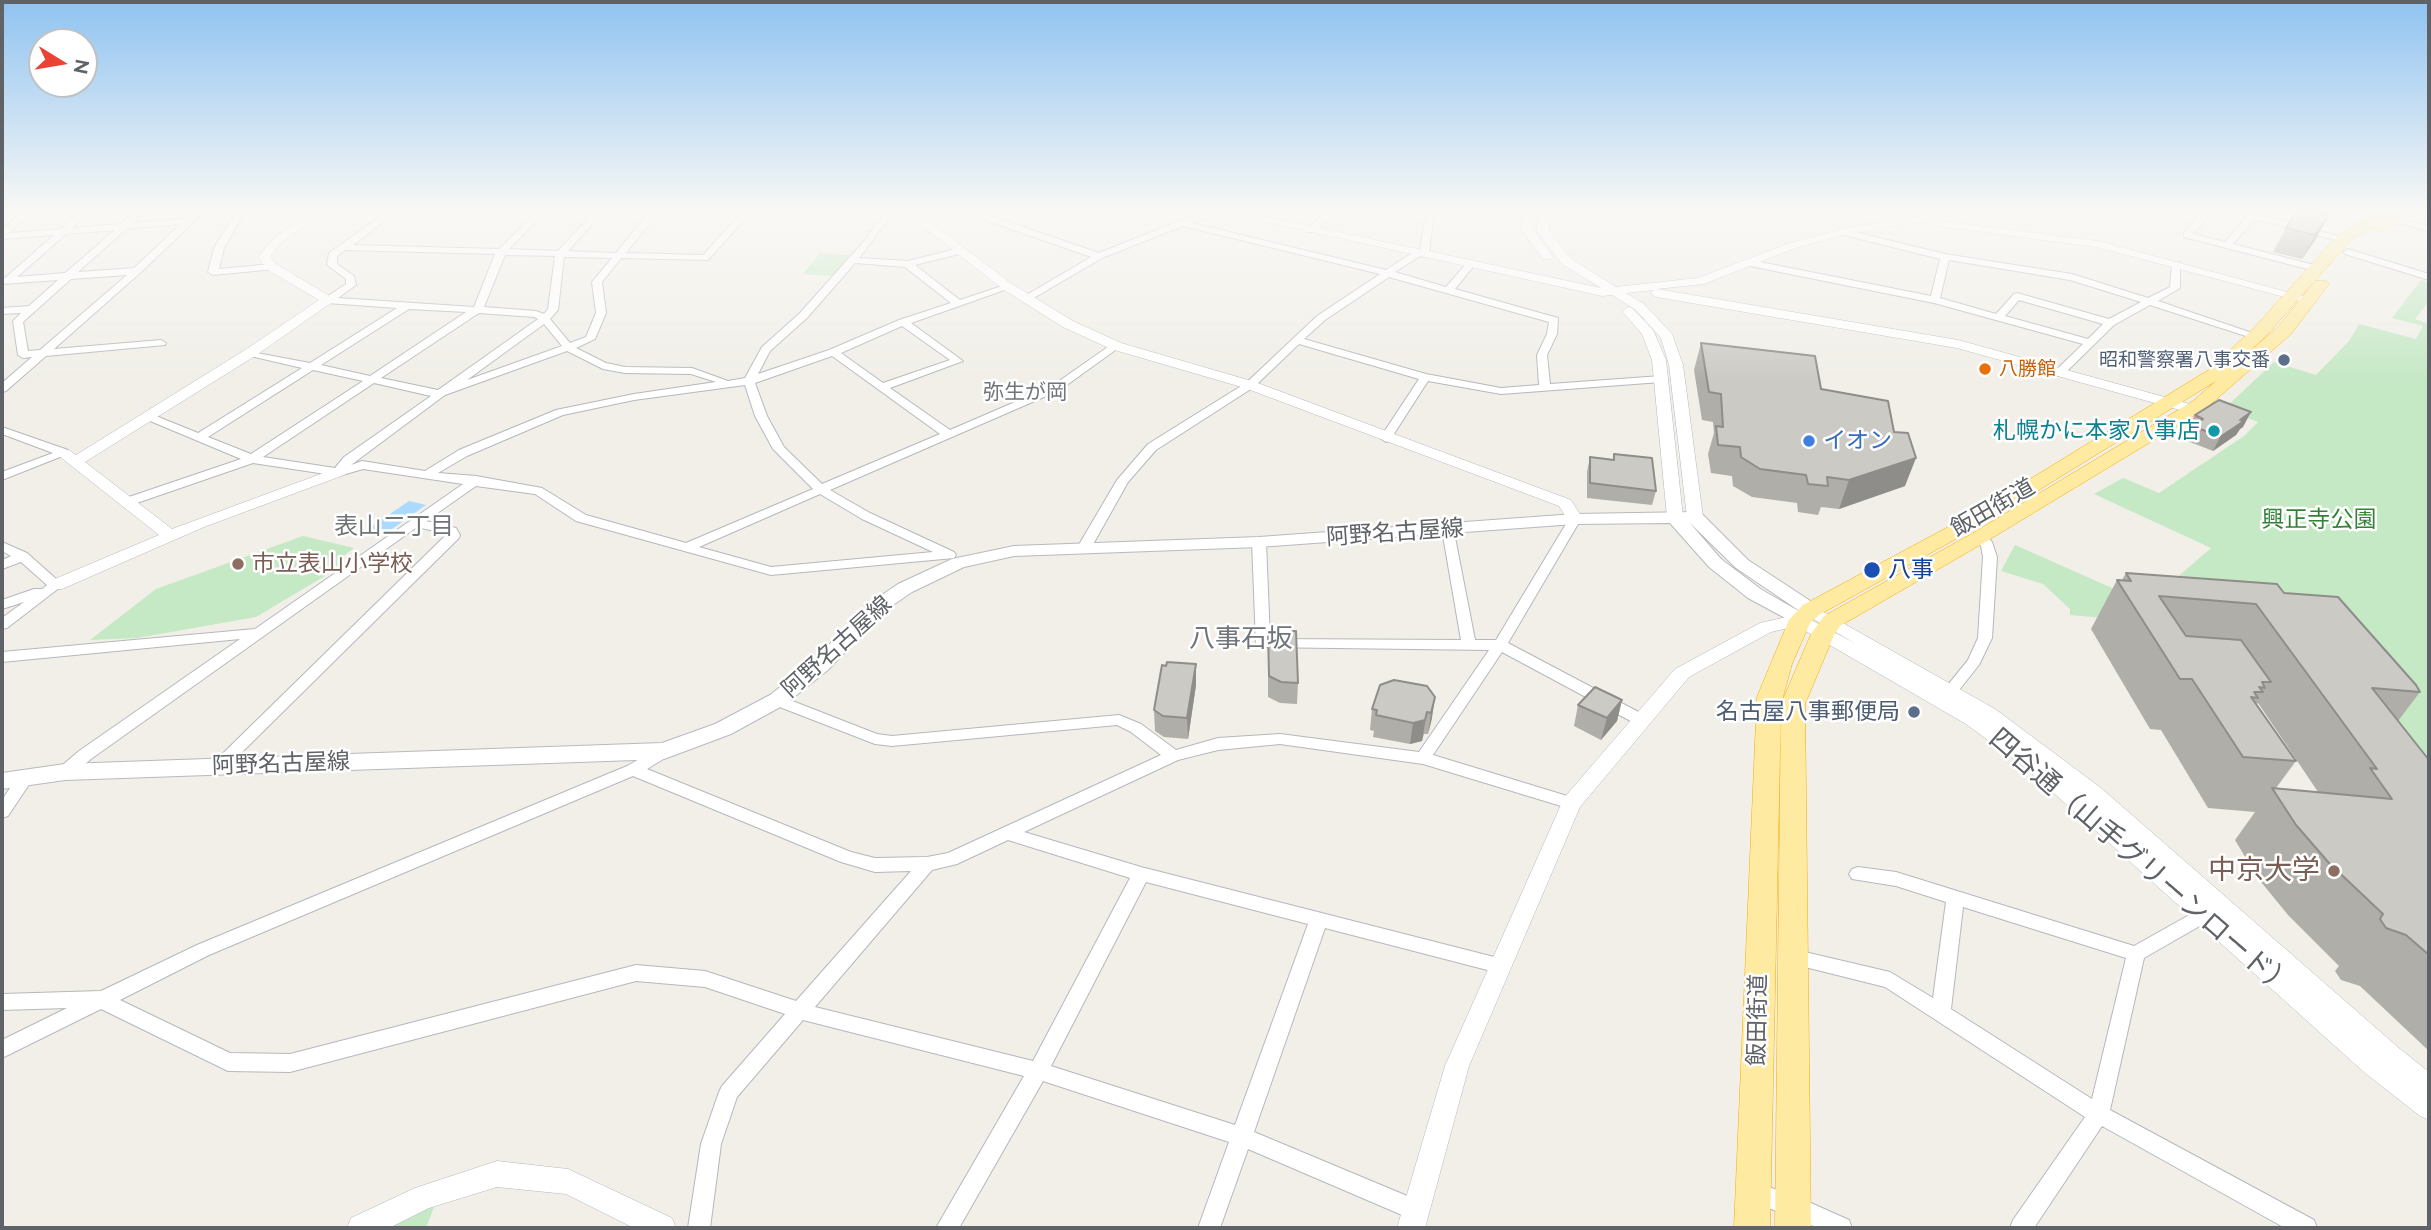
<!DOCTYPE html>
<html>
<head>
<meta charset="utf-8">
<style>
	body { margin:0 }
	#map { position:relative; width:2431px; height:1230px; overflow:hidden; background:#f1efe8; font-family:Raleway,sans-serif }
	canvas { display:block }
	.frame { position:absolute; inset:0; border:4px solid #5f6368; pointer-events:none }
	.north { position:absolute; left:28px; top:28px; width:70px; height:70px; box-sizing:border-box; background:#fff; border:2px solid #bfc1c3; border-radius:50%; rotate:101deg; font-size:19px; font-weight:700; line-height:28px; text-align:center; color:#5f6368 }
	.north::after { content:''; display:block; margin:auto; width:24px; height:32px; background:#ea4335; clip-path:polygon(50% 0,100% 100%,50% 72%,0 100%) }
</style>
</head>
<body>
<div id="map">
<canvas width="2431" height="1230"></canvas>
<div class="frame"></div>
<div class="north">N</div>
</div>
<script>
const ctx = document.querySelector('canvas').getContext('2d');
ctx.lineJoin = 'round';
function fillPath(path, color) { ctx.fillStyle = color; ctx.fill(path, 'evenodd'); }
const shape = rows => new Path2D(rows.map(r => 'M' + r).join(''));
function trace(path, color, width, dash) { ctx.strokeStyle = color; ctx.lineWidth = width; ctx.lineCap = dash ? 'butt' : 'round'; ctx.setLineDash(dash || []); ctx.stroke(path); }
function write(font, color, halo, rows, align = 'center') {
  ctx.font = font + ' Raleway,"Noto Sans JP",sans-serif'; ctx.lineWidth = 5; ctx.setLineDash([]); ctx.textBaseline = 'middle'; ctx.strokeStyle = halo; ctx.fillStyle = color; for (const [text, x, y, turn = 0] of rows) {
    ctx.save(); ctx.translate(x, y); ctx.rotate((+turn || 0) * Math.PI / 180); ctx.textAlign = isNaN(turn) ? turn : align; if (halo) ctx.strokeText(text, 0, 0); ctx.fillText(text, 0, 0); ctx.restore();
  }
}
fillPath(shape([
	[820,253,850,255,833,276,803,274],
	[2421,280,2429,282,2429,301,2415,319,2429,324,2429,795,2305,635,2070,615,2070,609,2043,584,2001,571,2015,545,2139,600,2152,599,2211,548,2094,494,2123,478,2159,493,2244,436,2258,422,2224,409,2274,362,2316,375,2349,341,2359,324,2416,339,2423,326,2392,318],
	[303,536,354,548,337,561,345,564,256,617,137,638,90,640,156,589],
	[423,1203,434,1207,426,1228,372,1228]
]), '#c5e8c5');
fillPath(shape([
	[409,501,426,505,382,536,365,531]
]), '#aadaff');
const minor = shape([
	[24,210,34,210,9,233,61,229,81,210,91,210,72,228,121,224,136,210,146,210,133,223,187,218,191,215,190,210,199,210,199,217,140,273,54,349,161,340,166,343,165,345,46,356,6,391,2,392,2,383,32,357,23,358,18,355,13,321,21,313,2,314,2,308,29,306,58,280,2,284,2,278,5,278,54,235,2,239,2,230,24,210],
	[181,224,134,268,78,272,126,229,181,224],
	[115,230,65,273,17,277,66,234,115,230],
	[127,275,40,350,28,351,23,322,71,279,127,275],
	[237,210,246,210,224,248,219,269,272,264,275,265,275,269,213,275,208,272,214,248,237,210],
	[389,210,399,210,353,245,499,249,539,210,548,210,509,249,558,251,596,210,605,210,568,251,616,253,651,210,660,210,626,253,703,255,744,210,753,210,708,260,621,258,602,282,606,313,595,339,576,348,606,363,625,367,692,368,728,381,745,378,762,347,799,314,866,239,885,212,901,210,891,216,859,258,908,261,960,248,963,249,963,253,915,265,960,300,1008,284,1013,287,911,323,963,361,890,388,950,430,1052,386,1112,344,1120,344,1121,346,1060,390,830,490,870,513,954,552,956,555,954,558,771,575,576,521,535,494,476,486,426,521,456,528,460,535,459,538,224,770,212,770,210,766,447,534,417,527,91,759,71,776,59,776,57,772,59,768,79,751,240,639,2,662,2,652,255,629,463,484,363,469,339,476,253,463,131,505,127,506,121,502,123,499,241,459,143,418,143,414,151,414,198,433,302,368,246,355,246,351,310,363,397,308,327,303,322,300,346,284,346,279,327,265,329,253,389,210],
	[345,250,495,254,474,307,338,298,356,285,354,276,337,264,337,256,345,250],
	[505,255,555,256,548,309,544,314,536,311,484,307,505,255],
	[564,257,612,258,592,282,596,313,586,337,570,343,550,319,558,310,564,257],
	[855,263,905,267,951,303,899,320,829,350,758,374,770,351,807,318,855,263],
	[409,309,466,312,370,376,321,365,409,309],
	[479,313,534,317,538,319,438,390,381,378,479,313],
	[544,324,562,346,467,380,544,324],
	[902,326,950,360,883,383,841,353,902,326],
	[567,351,603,369,625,373,691,374,716,382,634,394,556,410,459,450,425,471,362,461,351,465,445,395,567,351],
	[832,356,940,434,822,484,784,447,767,416,755,383,832,356],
	[313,370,363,381,251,454,208,437,313,370],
	[374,383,431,396,344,457,335,468,263,457,374,383],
	[745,385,755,416,773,449,813,489,686,543,586,515,542,488,476,476,438,473,467,456,563,415,634,400,745,385],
	[820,494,862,519,933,552,771,567,699,547,820,494],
	[979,210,988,210,991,216,1099,253,1179,221,1216,210,1231,210,1192,223,1386,270,1415,251,1420,251,1426,210,1434,210,1429,254,1424,257,1420,256,1395,272,1446,287,1466,264,1472,264,1472,268,1455,289,1558,318,1557,334,1547,355,1550,384,1661,376,1666,379,1661,382,1501,394,1428,381,1390,440,1386,442,1380,438,1419,379,1299,344,1254,387,1156,450,1128,482,1091,548,1084,552,1077,548,1117,480,1148,444,1246,383,1317,316,1380,274,1183,226,1102,258,1027,302,1022,299,1023,297,1091,257,985,220,979,210],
	[1389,277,1549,322,1547,334,1537,355,1539,385,1501,388,1426,374,1304,339,1325,320,1389,277],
	[1328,210,1338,210,1314,232,1308,232,1308,228,1328,210],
	[2204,210,2213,210,2193,234,2225,242,2247,217,2228,210,2244,210,2348,239,2343,242,2255,219,2233,244,2318,266,2320,268,2315,271,2184,237,2184,233,2204,210],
	[2394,217,2429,226,2429,232,2394,221,2394,217],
	[1843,229,1945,254,2072,274,2148,298,2170,287,2172,264,2180,262,2180,288,2158,301,2261,336,2260,338,2252,338,2150,305,2114,325,2063,375,2059,376,2055,375,2055,371,2083,344,1934,303,1750,266,1745,263,1750,260,1931,296,1940,259,1840,234,1840,230,1843,229],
	[1949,260,2070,280,2141,302,2109,319,2017,293,2014,294,1996,314,1940,298,1949,260],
	[2019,300,2103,324,2088,339,2005,316,2019,300],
	[2348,249,2429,274,2429,280,2345,254,2343,252,2348,249],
	[2,427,68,450,70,453,2,480,2,472,53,453,2,434,2,427],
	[1575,515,1581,519,1508,643,1648,717,1651,721,1648,725,1643,726,1638,725,1502,652,1433,755,1577,799,1579,803,1577,807,1571,809,1423,764,1280,744,1218,750,1178,760,1024,832,1141,867,1506,960,1508,965,1506,970,1499,973,1325,928,1254,1132,1424,1203,1427,1210,1424,1217,1416,1221,1248,1149,1220,1228,1198,1228,1229,1142,1043,1081,959,1228,936,1228,1024,1076,803,1020,737,1097,721,1144,710,1228,688,1228,701,1144,719,1092,722,1086,785,1014,705,987,636,981,290,1072,228,1071,101,1009,2,1058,2,1040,67,1008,2,1010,2,994,101,991,197,945,627,766,664,745,670,747,672,751,670,755,647,769,851,852,875,858,927,857,948,853,1161,755,1131,732,1117,725,892,746,875,744,772,704,769,700,772,696,777,695,877,734,892,736,1119,715,1141,724,1176,750,1218,738,1280,734,1419,752,1489,650,1258,647,1256,644,1252,542,1259,538,1266,542,1270,639,1461,640,1442,530,1443,527,1453,527,1475,640,1496,640,1569,519,1575,515],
	[633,776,841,862,875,872,911,871,796,1001,705,971,636,965,290,1054,230,1053,120,1000,209,955,633,776],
	[1008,840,1130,878,1033,1061,815,1007,932,870,957,864,1008,840],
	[1146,882,1308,924,1235,1125,1051,1066,1146,882],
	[1980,533,1985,534,1992,542,1997,557,1992,638,1979,665,1955,695,1950,696,1943,691,1968,660,1978,638,1983,557,1981,546,1974,537,1980,533],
	[2,542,27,553,63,585,7,628,2,629,2,618,24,602,2,609,2,600,34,589,42,589,47,585,21,562,2,569,2,560,11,556,2,551,2,542],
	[26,771,32,773,34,777,8,816,2,818,2,800,20,773,26,771],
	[1858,867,1896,872,2134,946,2200,909,2206,907,2212,909,2215,914,2212,919,2144,958,2110,1110,2314,1220,2317,1228,2285,1228,2102,1126,2034,1228,2010,1228,2013,1220,2085,1117,1885,987,1785,962,1783,957,1785,952,1792,949,1890,972,1933,998,1946,902,1896,886,1852,879,1849,874,1852,869,1858,867],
	[1963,907,2126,958,2092,1099,1951,1009,1963,907],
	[1755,1182,1802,1199,1849,1220,1852,1228,1818,1228,1747,1199,1744,1192,1747,1185,1755,1182]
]);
const tertiary = shape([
	[311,210,326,210,282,242,270,257,276,264,331,297,331,303,255,356,85,462,172,529,334,469,344,469,347,472,344,475,204,527,62,589,50,589,47,585,50,581,159,535,59,456,59,450,69,450,76,455,245,350,319,300,268,270,258,257,274,238,311,210],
	[902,210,914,210,1012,284,1073,321,1121,343,1255,382,1571,500,1583,519,1575,524,1569,522,1559,506,1245,388,1111,349,1063,327,1004,290,902,210],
	[1213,210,1235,210,1601,288,1562,264,1537,231,1538,210,1548,210,1549,231,1570,258,1616,287,1698,278,1787,244,1843,229,1959,210,1987,210,1844,235,1795,248,1704,284,1657,289,1958,340,2197,406,2199,409,2192,413,2187,412,1957,348,1656,297,1650,293,1654,290,1626,293,1644,304,1672,334,1683,365,1703,517,1695,522,1687,517,1669,365,1661,338,1636,310,1612,295,1602,296,1213,210],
	[1522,210,1532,210,1533,229,1553,257,1551,259,1543,259,1521,229,1522,210],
	[1758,210,1811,210,1881,216,1887,219,1881,222,1763,213,1758,210],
	[1941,221,2098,241,2313,299,2307,303,2097,247,1937,226,1937,222,1941,221],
	[1628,307,1632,308,1653,330,1666,360,1683,517,1675,522,1667,517,1652,360,1642,334,1622,311,1628,307],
	[1811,605,1995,709,2101,788,2400,1049,2429,1072,2429,1120,2420,1116,2365,1073,2027,769,1966,724,1797,626,1771,632,1689,677,1580,807,1469,1066,1425,1228,1397,1228,1445,1066,1564,798,1675,669,1760,623,1800,614,1856,644,1805,614,1802,610,1811,605],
	[497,1161,568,1169,672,1218,676,1228,634,1228,566,1194,497,1187,429,1208,389,1228,347,1228,351,1218,415,1188,497,1161]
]);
const secondary = shape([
	[1695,512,1701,513,1748,560,1818,606,1821,610,1818,614,1804,614,1810,620,1800,626,1748,598,1709,567,1670,523,1575,524,1259,547,1014,556,964,567,912,592,883,612,828,670,784,705,731,734,664,759,65,780,2,789,2,773,65,764,662,743,715,724,770,695,814,660,869,604,898,584,952,559,1014,546,1259,537,1575,514,1695,512],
	[1689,522,1736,568,1804,614,1762,590,1721,559,1689,522]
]);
const trunk = shape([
	[2380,210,2398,210,2390,216,2403,210,2422,210,2385,230,2375,230,2373,227,2352,239,2265,337,2232,367,2279,326,2315,281,2327,281,2329,284,2291,334,2205,409,1987,541,1840,626,1834,635,1805,704,1811,1228,1775,1228,1781,706,1770,1228,1734,1228,1757,697,1789,620,1803,605,1976,512,2207,371,2253,329,2329,245,2342,233,2380,210],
	[2216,381,2193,401,1973,533,1824,616,1811,634,1781,704,1792,664,1810,623,1819,615,1990,520,2216,381]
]);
trace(minor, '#b5b8bc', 2);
trace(tertiary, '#b5b8bc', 1);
trace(secondary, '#b6babf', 2);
trace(trunk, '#f9ab00', 1);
fillPath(minor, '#fff');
fillPath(tertiary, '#fff');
fillPath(secondary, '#fff');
fillPath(trunk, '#feeaa1');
fillPath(shape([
	[2306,210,2316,239,2302,259,2273,252,2286,228],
	[1701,343,1821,389,1905,486,1839,509,1821,507,1818,515,1798,512,1797,503,1752,497,1733,486,1732,476,1711,473,1708,454,1714,433,1713,422,1702,420,1694,370],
	[2195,415,2243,427,2240,429,2236,435,2213,451,2185,440,2190,431,2187,429],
	[1614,454,1656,491,1652,505,1587,498,1587,472,1590,457,1613,460],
	[2126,573,2284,593,2420,692,2398,721,2429,760,2429,1051,2360,986,2341,980,2335,971,2339,966,2288,915,2257,877,2235,840,2255,812,2208,808,2161,730,2150,729,2091,629,2117,580,2122,580],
	[2258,703,2304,771,2318,792,2276,788,2296,761,2257,704],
	[1268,631,1298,683,1297,704,1280,703,1268,697],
	[1166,666,1196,685,1188,739,1164,737,1155,731,1154,710],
	[1427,686,1432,718,1428,734,1424,734,1422,741,1410,744,1373,737,1374,731,1370,730,1372,709],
	[1622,700,1617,721,1601,740,1574,726,1578,705]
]), '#afaea9');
fillPath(shape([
	[2329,215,2316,239,2302,259,2315,235],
	[2251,412,2243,427,2240,429,2236,435,2213,451,2220,437,2240,420],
	[1916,458,1905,486,1839,509,1849,480],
	[1196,664,1196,685,1188,739,1187,718],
	[1435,697,1432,718,1428,734,1431,713],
	[1622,700,1617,721,1601,740,1607,718],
	[1427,712,1422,741,1410,744,1413,723]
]), '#8f8d8a');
const building = shape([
	[2298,210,2306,210,2329,215,2315,235,2286,228,2298,210],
	[1701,343,1815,356,1821,389,1888,401,1894,432,1908,433,1916,458,1849,480,1827,477,1828,486,1808,484,1806,475,1760,469,1741,457,1740,447,1718,445,1716,426,1723,427,1721,394,1709,392,1701,343],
	[2219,400,2251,412,2240,420,2244,421,2220,437,2193,426,2203,419,2195,415,2219,400],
	[1614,454,1652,458,1656,491,1590,483,1590,457,1614,460,1614,454],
	[2126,573,2277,584,2284,593,2338,597,2416,685,2420,692,2372,688,2429,760,2429,955,2406,935,2386,928,2380,919,2383,914,2329,863,2296,825,2272,788,2392,799,2370,768,2377,769,2256,604,2159,596,2186,636,2241,640,2271,682,2262,682,2265,688,2259,687,2263,692,2254,692,2258,698,2251,697,2296,761,2243,757,2192,679,2180,679,2117,580,2131,581,2126,573],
	[1268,631,1296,631,1298,683,1281,682,1269,676,1268,631],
	[1167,662,1196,664,1187,718,1163,716,1154,710,1162,665,1166,666,1167,662],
	[1394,680,1427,686,1435,697,1431,713,1427,712,1425,720,1413,723,1376,715,1377,710,1372,709,1380,685,1394,680],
	[1595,687,1622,700,1607,718,1578,705,1595,687]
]);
fillPath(building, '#cccac5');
trace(building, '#8f8d8a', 2);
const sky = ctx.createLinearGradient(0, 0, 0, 383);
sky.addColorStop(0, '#8fc3f1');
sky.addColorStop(0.55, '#f9f8f5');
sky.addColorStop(1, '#f9f8f500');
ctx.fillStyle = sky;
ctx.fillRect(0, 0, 2431, 383);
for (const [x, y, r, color] of [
	[2284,360,7,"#5c6f8a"],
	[1985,369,7,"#e8710a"],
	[2214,431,7,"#0f9aa8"],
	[1809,441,7,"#3f7fe0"],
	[238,564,7,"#8d6e63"],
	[1872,570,9,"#1a4fb4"],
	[1914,712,7,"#5c6f8a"],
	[2334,871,7,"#8d6e63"]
]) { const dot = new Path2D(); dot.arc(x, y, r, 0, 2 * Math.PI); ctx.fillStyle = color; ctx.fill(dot); trace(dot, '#fff', 2.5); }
write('19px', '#4e5e75', '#fff', [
	["昭和警察署八事交番",2270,360]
], 'right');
write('19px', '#c56008', '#fff', [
	["八勝館",1999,369]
], 'left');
write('21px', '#70757a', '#fff', [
	["弥生が岡",1025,393]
]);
write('23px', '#0d838f', '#fff', [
	["札幌かに本家八事店",2200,431]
], 'right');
write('23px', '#366cbe', '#fff', [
	["イオン",1823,441]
], 'left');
write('23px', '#5f6368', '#fff', [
	["飯田街道",1993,508,-30],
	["阿野名古屋線",1395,533,-4],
	["阿野名古屋線",837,647,-42],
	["阿野名古屋線",281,764,-2],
	["飯田街道",1758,1020,-89]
]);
write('23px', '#348238', '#fff', [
	["興正寺公園",2319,520]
]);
write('23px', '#785e54', '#fff', [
	["市立表山小学校",252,564]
], 'left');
write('23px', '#164399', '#fff', [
	["八事",1888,570]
], 'left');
write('23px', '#4e5e75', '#fff', [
	["名古屋八事郵便局",1900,712]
], 'right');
write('24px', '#70757a', '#fff', [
	["表山二丁目",394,527]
]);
write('26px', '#70757a', '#fff', [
	["八事石坂",1241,639]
]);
write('28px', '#5f6368', '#fff', [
	["四谷通（山手グリーンロード）",2141,863,41]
]);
write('28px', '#785e54', '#fff', [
	["中京大学",2320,871]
], 'right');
</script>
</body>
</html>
